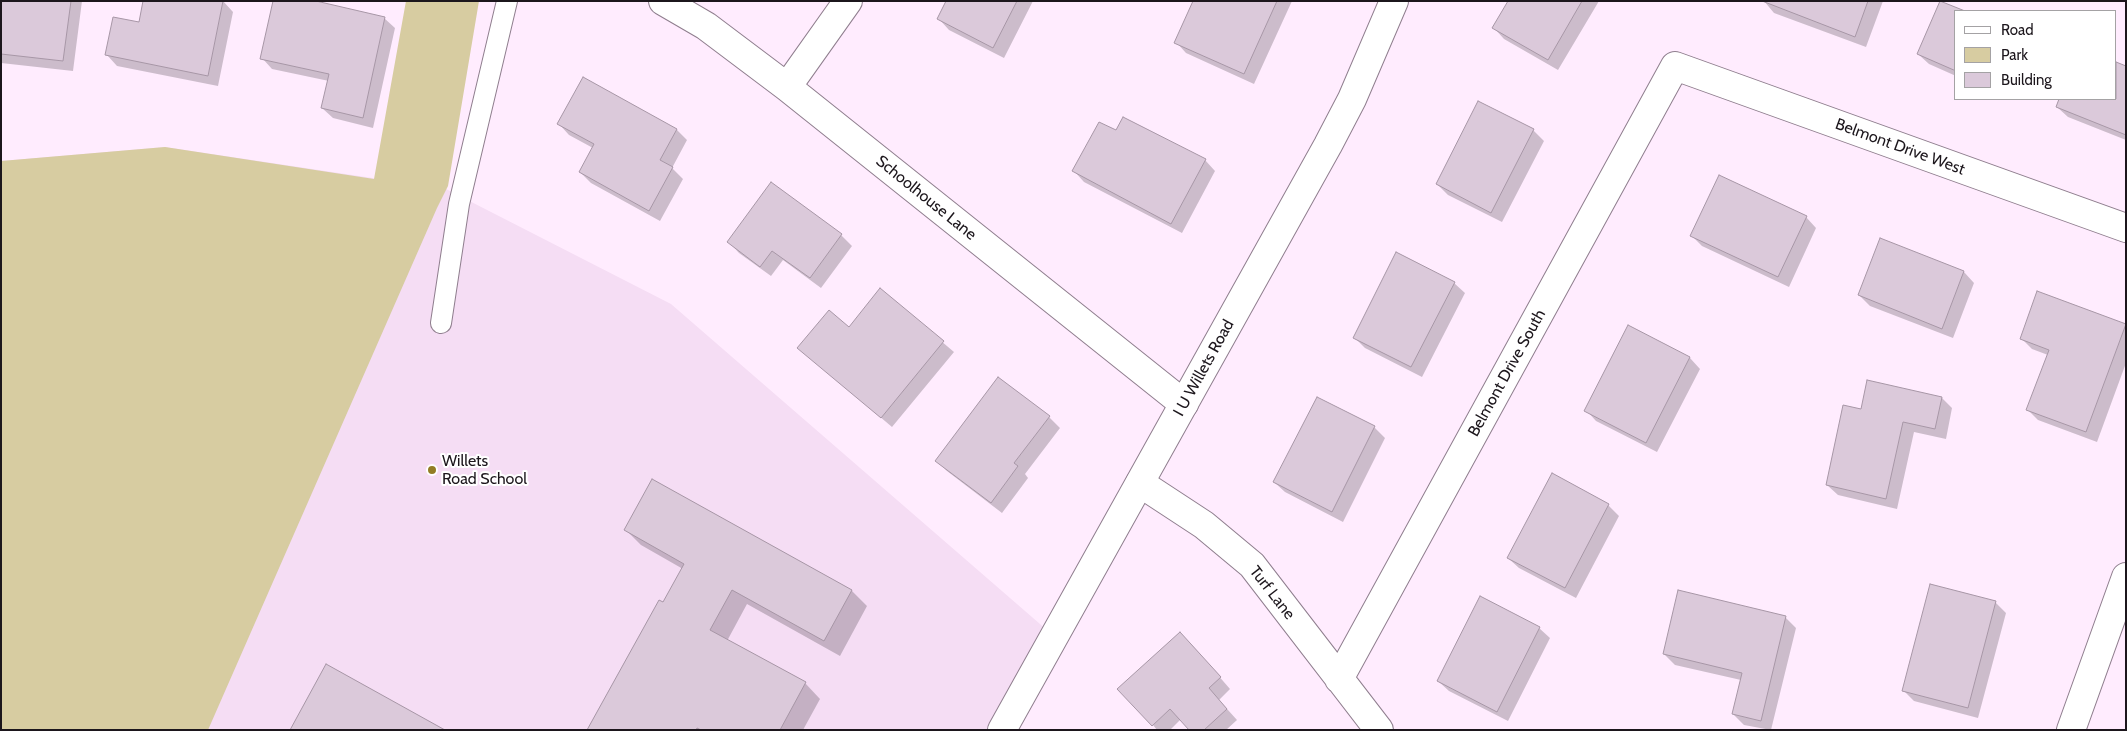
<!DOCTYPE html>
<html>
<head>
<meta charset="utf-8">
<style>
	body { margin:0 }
	#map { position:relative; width:2127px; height:731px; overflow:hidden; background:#ffecfe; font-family:Cabin,sans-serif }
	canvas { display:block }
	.frame { position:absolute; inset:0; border:2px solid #1c161c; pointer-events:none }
	.legend { position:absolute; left:1954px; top:10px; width:162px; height:90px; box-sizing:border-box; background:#fff; border:1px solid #a4a2a4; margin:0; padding:6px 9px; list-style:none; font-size:15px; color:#1c161c }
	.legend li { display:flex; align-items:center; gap:10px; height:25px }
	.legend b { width:25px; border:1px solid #a4a2a4 }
</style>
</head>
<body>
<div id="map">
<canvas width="2127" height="731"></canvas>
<div class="frame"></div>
<ul class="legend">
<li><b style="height:6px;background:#fff"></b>Road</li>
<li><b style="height:14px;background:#d7cca1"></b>Park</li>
<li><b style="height:14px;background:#dbc9da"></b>Building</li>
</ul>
</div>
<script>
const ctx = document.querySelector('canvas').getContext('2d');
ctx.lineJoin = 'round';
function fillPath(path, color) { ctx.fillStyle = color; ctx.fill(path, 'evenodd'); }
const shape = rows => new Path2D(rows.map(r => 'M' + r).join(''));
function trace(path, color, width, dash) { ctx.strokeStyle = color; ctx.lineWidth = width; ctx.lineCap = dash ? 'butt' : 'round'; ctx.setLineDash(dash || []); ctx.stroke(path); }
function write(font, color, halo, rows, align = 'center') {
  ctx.font = font + ' Cabin,sans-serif'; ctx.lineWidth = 4; ctx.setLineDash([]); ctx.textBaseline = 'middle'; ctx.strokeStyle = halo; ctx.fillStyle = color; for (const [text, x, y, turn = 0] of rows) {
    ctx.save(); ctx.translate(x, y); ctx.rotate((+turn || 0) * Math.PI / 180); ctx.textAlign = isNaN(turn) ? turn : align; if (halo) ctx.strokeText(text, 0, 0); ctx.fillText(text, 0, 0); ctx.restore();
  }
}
fillPath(shape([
	[165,147,446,189,671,304,1055,637,1002,730,1,730,1,161]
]), '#f5ddf4');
fillPath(shape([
	[406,1,479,1,448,186,437,208,208,730,1,730,1,161,165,147,374,179]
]), '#d7cca1');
fillPath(shape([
	[1,1,82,1,73,71,1,63],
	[223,1,233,12,218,86,117,66,107,55,139,23],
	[948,1,1033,1,1004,58,949,30,939,19],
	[1194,1,1292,1,1254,84,1186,53,1176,42],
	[1509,1,1599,1,1558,70,1504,39,1494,28],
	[1764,1,1883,1,1866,47,1774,13],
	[1941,2,1962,11,1956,11,1956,76,1929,64,1918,54],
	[384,18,395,28,373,128,333,118,322,108,329,81,272,69,262,58],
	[2116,63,2126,67,2126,140,2068,117,2057,107,2060,99,2116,99],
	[584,79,677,130,687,140,672,168,683,179,660,221,591,183,580,172,593,148,569,135,559,124],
	[1533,130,1544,141,1502,222,1448,195,1437,184],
	[1117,132,1205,160,1215,171,1182,233,1084,182,1074,171],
	[772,184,841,235,852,246,821,288,783,260,771,276,739,253,729,242],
	[1806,217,1816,228,1789,287,1702,246,1692,236],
	[1881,240,1964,272,1974,283,1953,338,1870,306,1859,295],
	[1454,283,1465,293,1422,377,1365,348,1354,337],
	[881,290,954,352,892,427,799,348,849,329],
	[2126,326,2126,363,2097,442,2038,420,2028,410,2048,355,2032,349,2021,338],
	[1629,327,1690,358,1700,369,1657,452,1596,421,1586,410],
	[998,379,1049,417,1060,428,1025,474,1028,478,1002,513,947,471,937,461],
	[1317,398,1375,428,1385,438,1343,522,1285,492,1274,482],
	[1942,398,1952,408,1946,439,1914,432,1897,509,1838,495,1827,485,1862,410],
	[653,481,852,591,867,606,840,656,747,604,727,641,805,683,820,699,803,730,588,730,683,569,641,545,626,530],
	[1608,505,1619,516,1576,598,1519,568,1508,558],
	[1995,602,2006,613,1978,718,1914,701,1904,691],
	[1785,617,1796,628,1771,730,1744,725,1733,714,1741,680,1675,665,1664,654],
	[1539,628,1550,638,1508,721,1449,691,1438,681],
	[1191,644,1230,689,1219,700,1237,720,1226,730,1190,730,1181,719,1170,730,1157,730,1153,725]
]), '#0003');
const building = shape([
	[1,1,71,1,63,61,1,54,1,1],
	[143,1,223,1,208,76,105,55,113,17,139,22,143,1],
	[273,1,316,1,385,17,363,118,321,108,329,74,260,59,273,1],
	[946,1,1017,1,993,48,937,19,946,1],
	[1193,1,1277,1,1244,74,1174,43,1193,1],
	[1508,1,1582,1,1548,60,1492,28,1508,1],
	[1762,1,1868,1,1855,37,1762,1],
	[1940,1,1965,11,1956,11,1956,71,1917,54,1940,1],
	[2116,62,2126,66,2126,135,2056,107,2059,99,2116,99,2116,62],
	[583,77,677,129,660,160,673,167,649,211,579,172,594,144,557,124,583,77],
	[1478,101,1534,129,1491,213,1436,184,1478,101],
	[1123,117,1206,159,1171,224,1072,171,1099,122,1116,130,1123,117],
	[1719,175,1807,216,1778,277,1690,236,1719,175],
	[771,182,842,234,810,278,772,251,760,267,727,242,771,182],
	[1880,238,1964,271,1942,329,1858,295,1880,238],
	[1396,252,1455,282,1411,367,1353,338,1396,252],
	[880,288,944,341,881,418,797,348,829,310,849,327,880,288],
	[2037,291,2126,324,2086,432,2026,410,2049,350,2020,339,2037,291],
	[1628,325,1690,357,1646,443,1584,411,1628,325],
	[998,377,1050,416,1014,463,1018,466,991,503,935,461,998,377],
	[1867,380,1942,397,1935,429,1903,422,1886,499,1826,485,1843,405,1861,409,1867,380],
	[1317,397,1375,426,1332,512,1273,482,1317,397],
	[1552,473,1609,504,1565,588,1507,558,1552,473],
	[652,479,852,590,824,641,732,590,710,630,806,682,780,730,701,730,697,728,696,730,587,730,659,600,663,602,684,564,624,530,652,479],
	[1930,584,1996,601,1968,708,1902,691,1930,584],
	[1678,590,1786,616,1761,721,1732,714,1742,673,1663,654,1678,590],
	[1480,596,1540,627,1497,712,1437,681,1480,596],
	[1180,632,1221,677,1209,688,1227,709,1204,730,1189,730,1170,709,1152,726,1117,689,1180,632],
	[326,664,445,730,290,730,326,664]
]);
fillPath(building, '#dbc9da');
trace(building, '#a796a6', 1);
const lane = shape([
	[441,323,459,204,507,1]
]);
const street = shape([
	[663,1,706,26,787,87,1184,404],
	[787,87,848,1],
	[1140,483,1204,525,1252,565,1379,730],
	[1339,679,1675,66,2126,228],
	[2071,730,2126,577]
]);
const secondary = shape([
	[1002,730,1328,145,1352,99,1394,1]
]);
trace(lane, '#8f7e8e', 22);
trace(street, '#8f7e8e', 30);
trace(secondary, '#8f7e8e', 30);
trace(lane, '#fff', 20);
trace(street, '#fff', 28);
trace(secondary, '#fff', 28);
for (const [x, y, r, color] of [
	[432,470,5,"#927d24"]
]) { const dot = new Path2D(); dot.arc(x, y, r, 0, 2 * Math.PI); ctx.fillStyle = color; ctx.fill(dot); trace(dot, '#fff', 2); }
write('16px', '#1c161c', '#fff', [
	["Belmont Drive West",1900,147,20],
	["Schoolhouse Lane",926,198,39],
	["I U Willets Road",1204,368,-61],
	["Belmont Drive South",1507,373,-61],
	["Turf Lane",1272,593,52]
]);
write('16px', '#1c161c', '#fff', [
	["Willets",442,461],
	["Road School",442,479]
], 'left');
</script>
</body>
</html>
